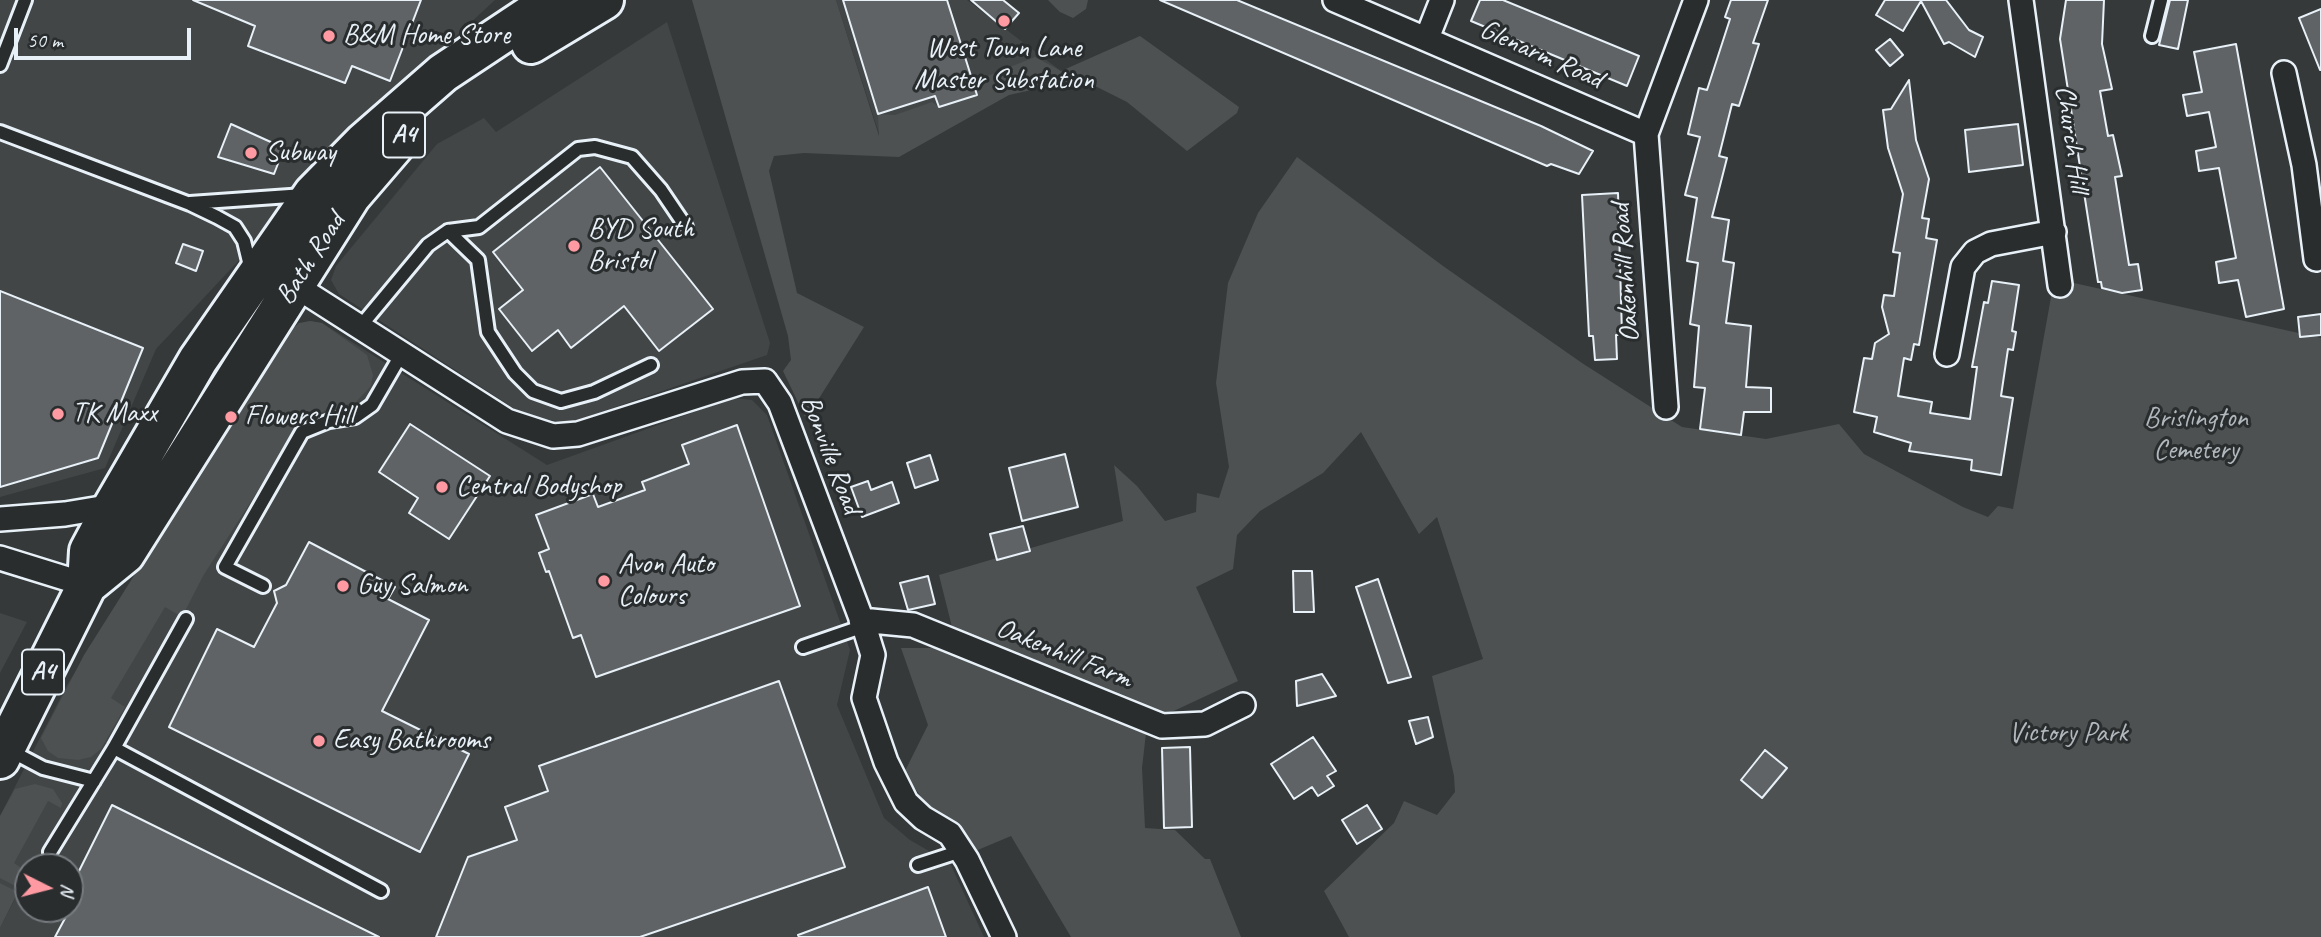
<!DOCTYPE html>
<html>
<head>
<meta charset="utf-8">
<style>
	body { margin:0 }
	#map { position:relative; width:2321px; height:937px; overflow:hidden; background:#35393a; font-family:Caveat,sans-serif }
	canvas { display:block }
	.north { position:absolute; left:14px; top:853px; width:70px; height:70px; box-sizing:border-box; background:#2a2d2e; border:2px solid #767b7f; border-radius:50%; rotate:96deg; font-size:19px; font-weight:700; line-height:28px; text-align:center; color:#e8f1f8 }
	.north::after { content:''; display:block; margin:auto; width:24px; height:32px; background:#ff9aa2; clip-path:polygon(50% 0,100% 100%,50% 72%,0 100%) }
	.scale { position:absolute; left:14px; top:28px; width:177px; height:32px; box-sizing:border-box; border:4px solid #e8f1f8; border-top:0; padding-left:9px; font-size:21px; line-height:24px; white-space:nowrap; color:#e8f1f8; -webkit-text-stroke:5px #2a2d2e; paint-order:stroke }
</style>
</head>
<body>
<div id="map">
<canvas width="2321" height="937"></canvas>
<div class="north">N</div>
<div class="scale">50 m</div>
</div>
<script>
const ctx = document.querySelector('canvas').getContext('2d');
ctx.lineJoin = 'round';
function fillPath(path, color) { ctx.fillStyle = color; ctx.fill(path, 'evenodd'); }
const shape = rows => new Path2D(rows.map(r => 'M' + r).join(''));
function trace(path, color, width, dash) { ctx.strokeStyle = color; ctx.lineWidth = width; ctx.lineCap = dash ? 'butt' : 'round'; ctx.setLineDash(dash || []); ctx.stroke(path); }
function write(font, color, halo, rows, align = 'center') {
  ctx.font = font + ' Caveat,sans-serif'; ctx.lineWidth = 6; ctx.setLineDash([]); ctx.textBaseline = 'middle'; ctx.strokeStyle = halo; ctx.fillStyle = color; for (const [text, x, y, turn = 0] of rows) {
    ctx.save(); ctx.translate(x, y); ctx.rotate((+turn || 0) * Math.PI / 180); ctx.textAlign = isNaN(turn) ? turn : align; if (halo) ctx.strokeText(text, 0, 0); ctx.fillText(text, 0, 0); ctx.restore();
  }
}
fillPath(shape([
	[0,0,495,0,401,87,156,349,105,468,0,497],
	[836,0,967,0,1061,71,881,140],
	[667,22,770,343,767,355,569,423,543,419,521,413,339,294,331,280,336,266,437,144,484,118,496,132],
	[310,321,322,323,547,465,733,398,752,400,767,415,850,650,837,705,884,818,910,840,950,863,984,937,0,937,0,928,18,893,0,883,0,816,67,685,135,576],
	[28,867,70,867,70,909,28,909],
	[0,613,27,622,0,673]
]), '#424647');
fillPath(shape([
	[692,0,836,0,879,136,878,114,895,115,932,102,939,107,976,95,980,79,1035,57,1061,71,1140,36,1239,107,1237,113,1187,151,1127,102,1081,79,1009,95,899,157,804,153,774,156,769,171,797,293,864,327,806,419,783,371,791,360,788,336],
	[1048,0,1088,0,1086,9,1073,18,1060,12],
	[1297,157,1443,266,1582,363,1682,427,1766,439,1839,424,1864,454,1963,507,1988,517,1998,506,2013,509,2053,286,2074,283,2321,338,2321,937,1349,937,1324,891,1394,823,1404,801,1437,815,1455,792,1454,776,1432,676,1483,659,1437,517,1419,534,1361,432,1323,473,1260,511,1237,535,1233,569,1196,587,1238,681,1163,716,953,631,939,575,1123,521,1114,465,1137,486,1165,521,1196,512,1197,493,1219,498,1229,467,1216,383,1228,283,1258,213],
	[310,321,322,323,367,355,373,375,371,386,356,402,324,411,300,425,203,576,182,617,165,607,111,698,125,707,101,749,91,757,78,760,58,758,48,751,41,738,84,655,273,355,289,332,299,323],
	[901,648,948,648,1146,733,1142,768,1145,828,1175,830,1205,859,1210,859,1241,937,1071,937,1011,836,973,852,937,819,904,773,928,725],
	[35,784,53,789,62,803,61,808,48,801,14,863,27,872,19,888,0,878,0,816,15,789],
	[0,883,18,892,0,928]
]), '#4d5152');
const building = shape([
	[193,0,421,0,390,81,352,66,345,83,248,46,255,26,193,0],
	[843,0,947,0,977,95,939,107,935,96,878,114,843,0],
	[971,0,1003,0,1019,13,1005,29,971,0],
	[1160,0,1237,0,1541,126,1593,151,1579,174,1551,164,1547,166,1160,0],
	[1480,0,1503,0,1639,56,1627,86,1471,21,1480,0],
	[1731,0,1768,0,1753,43,1759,44,1739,106,1732,104,1719,156,1727,158,1712,217,1729,220,1723,261,1734,263,1726,323,1751,326,1746,387,1771,388,1771,412,1744,412,1741,435,1700,429,1705,388,1694,387,1699,326,1690,324,1698,263,1687,261,1697,198,1685,195,1700,137,1688,134,1699,88,1707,90,1730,19,1725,17,1731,0],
	[1885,0,1946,0,1969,30,1983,37,1975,57,1949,42,1944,44,1921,1,1903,31,1876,15,1885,0],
	[2066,0,2104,0,2102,44,2112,89,2100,91,2108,136,2113,135,2122,176,2115,177,2129,265,2138,264,2142,290,2122,293,2102,288,2101,282,2098,282,2060,39,2066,0],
	[2170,0,2188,0,2178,49,2159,45,2170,0],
	[2321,9,2321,70,2320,70,2299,18,2321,9],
	[1890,39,1903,55,1890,66,1876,50,1890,39],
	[2236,44,2284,309,2246,317,2238,280,2219,283,2216,262,2236,258,2219,168,2199,171,2196,151,2216,147,2209,112,2187,116,2183,95,2202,92,2194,52,2236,44],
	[1909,80,1916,140,1929,179,1922,218,1929,219,1926,238,1937,240,1919,345,1914,344,1911,360,1904,358,1898,396,1932,402,1930,413,1970,419,1977,367,1972,367,1984,302,1988,303,1992,281,2019,285,2012,331,2016,332,2013,350,2008,349,2001,396,2013,398,2001,475,1971,470,1972,460,1909,451,1911,443,1874,432,1877,417,1854,412,1864,358,1872,359,1875,343,1889,334,1882,307,1884,295,1894,296,1900,253,1893,252,1903,194,1888,148,1883,110,1891,109,1909,80],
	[231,124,284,148,274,174,218,157,231,124],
	[2018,124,2023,165,1969,172,1965,130,2018,124],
	[600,167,713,309,659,351,624,306,571,348,558,330,532,351,499,309,523,290,493,252,600,167],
	[1618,193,1622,335,1616,335,1617,359,1595,360,1593,336,1589,336,1582,195,1618,193],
	[183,244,203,251,196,271,176,263,183,244],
	[0,291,143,348,98,458,0,487,0,291],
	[2321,314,2321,335,2300,337,2298,317,2321,314],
	[410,424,490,476,449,539,409,513,418,498,379,472,410,424],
	[737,425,800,606,596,677,581,635,573,638,549,571,546,572,539,553,549,549,536,515,593,494,598,507,645,490,642,482,689,464,682,445,737,425],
	[1065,454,1078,507,1022,521,1009,468,1065,454],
	[930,455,938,480,915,488,907,463,930,455],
	[868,481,871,490,892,482,899,503,862,517,851,487,868,481],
	[1023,526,1030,551,997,560,990,534,1023,526],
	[309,542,395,587,388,599,429,620,382,711,469,754,420,852,169,727,217,629,254,647,277,603,274,591,286,585,309,542],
	[1293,571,1312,571,1314,612,1294,612,1293,571],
	[928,576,935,604,908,610,900,583,928,576],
	[1378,579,1411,677,1388,683,1356,587,1378,579],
	[1322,674,1336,696,1297,706,1296,681,1322,674],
	[779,681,845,867,640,937,436,937,468,857,517,840,505,807,548,791,539,766,779,681],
	[1428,717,1433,737,1416,744,1409,721,1428,717],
	[1313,737,1336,771,1327,776,1334,786,1318,796,1312,787,1294,799,1271,764,1313,737],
	[1190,747,1192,827,1164,828,1162,748,1190,747],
	[1765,750,1787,768,1762,798,1741,780,1765,750],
	[112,805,379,937,55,937,70,909,70,889,112,805],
	[1367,805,1382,829,1357,844,1342,820,1367,805],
	[928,887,946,937,799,937,798,935,928,887]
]);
fillPath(building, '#5f6365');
trace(building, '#e8f1f8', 2);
const service = shape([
	[2152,36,2161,0],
	[0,65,25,0],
	[0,132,190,204,217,217,235,227,244,241,251,270],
	[190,203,304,195],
	[448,231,479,227,578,149,595,147,632,157,661,190,686,227],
	[359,328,428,245,448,231,478,260,488,332,515,373,533,391,561,401,594,392,651,365],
	[263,586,225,567,302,432,329,421,355,417,372,405,401,355],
	[803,647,864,626],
	[114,748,381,891],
	[9,750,43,768,94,781],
	[50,852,114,748,186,619],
	[918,865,961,851]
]);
const minor = shape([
	[1335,0,1646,134],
	[2021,0,2060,285],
	[1427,38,1442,0],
	[2284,73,2304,165,2316,259],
	[294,285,507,421,553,436,578,434,742,382,765,381,780,403,864,626,873,655,864,698,886,762,906,802,923,818,950,834,967,860,1004,937],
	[1947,354,1963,267,1975,252,1991,244,2054,232],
	[1666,407,1646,134,1696,0],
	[0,519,65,514,113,506],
	[0,558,87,585],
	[861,620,913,625,1162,726,1205,724,1243,705]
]);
const trunk = shape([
	[531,44,604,0],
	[87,585,125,554,351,196,400,139],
	[0,759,87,585,89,551,113,506,198,360,313,194,364,142,443,73,553,0]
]);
trace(service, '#e8f1f8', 18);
trace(minor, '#e8f1f8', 28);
trace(trunk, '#e8f1f8', 44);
trace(service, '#2a2d2e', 12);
trace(minor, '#2a2d2e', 23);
trace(trunk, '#2a2d2e', 38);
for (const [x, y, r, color] of [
	[1004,21,7,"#ff9aa2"],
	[329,36,7,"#ff9aa2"],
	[251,153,7,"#ff9aa2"],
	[574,246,7,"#ff9aa2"],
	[58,414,7,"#ff9aa2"],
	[231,417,7,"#ff9aa2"],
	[442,487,7,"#ff9aa2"],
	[604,581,7,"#ff9aa2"],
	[343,586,7,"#ff9aa2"],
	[319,741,7,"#ff9aa2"]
]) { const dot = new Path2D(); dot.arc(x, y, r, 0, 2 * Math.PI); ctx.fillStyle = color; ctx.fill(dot); trace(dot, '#2a2d2e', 2.5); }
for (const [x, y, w] of [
	[404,135,42],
	[43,672,42]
]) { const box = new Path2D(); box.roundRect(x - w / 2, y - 22.5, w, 45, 5); ctx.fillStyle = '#2a2d2e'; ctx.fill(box); trace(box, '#e8f1f8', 2); }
write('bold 26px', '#e8f1f8', null, [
	["A4",404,135],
	["A4",43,672]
]);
write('28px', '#e8f1f8', '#2a2d2e', [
	["B&M Home Store",343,36],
	["West Town Lane",1004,49,"center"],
	["Master Substation",1004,81,"center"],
	["Subway",265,153],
	["BYD South",588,230],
	["Bristol",588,262],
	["TK Maxx",72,414],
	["Flowers Hill",245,417],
	["Central Bodyshop",456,487],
	["Avon Auto",618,565],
	["Colours",618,597],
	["Guy Salmon",357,586],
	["Easy Bathrooms",333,741]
], 'left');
write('28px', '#e8f1f8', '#2a2d2e', [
	["Glenarm Road",1541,55,24],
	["Church Hill",2071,139,82],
	["Bath Road",311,259,-57],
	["Oakenhill Road",1626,273,-94],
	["Bonville Road",830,455,69],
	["Oakenhill Farm",1064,654,22]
]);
write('28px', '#b2b9be', '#2a2d2e', [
	["Brislington",2196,419],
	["Cemetery",2196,451],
	["Victory Park",2068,734]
]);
</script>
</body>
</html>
